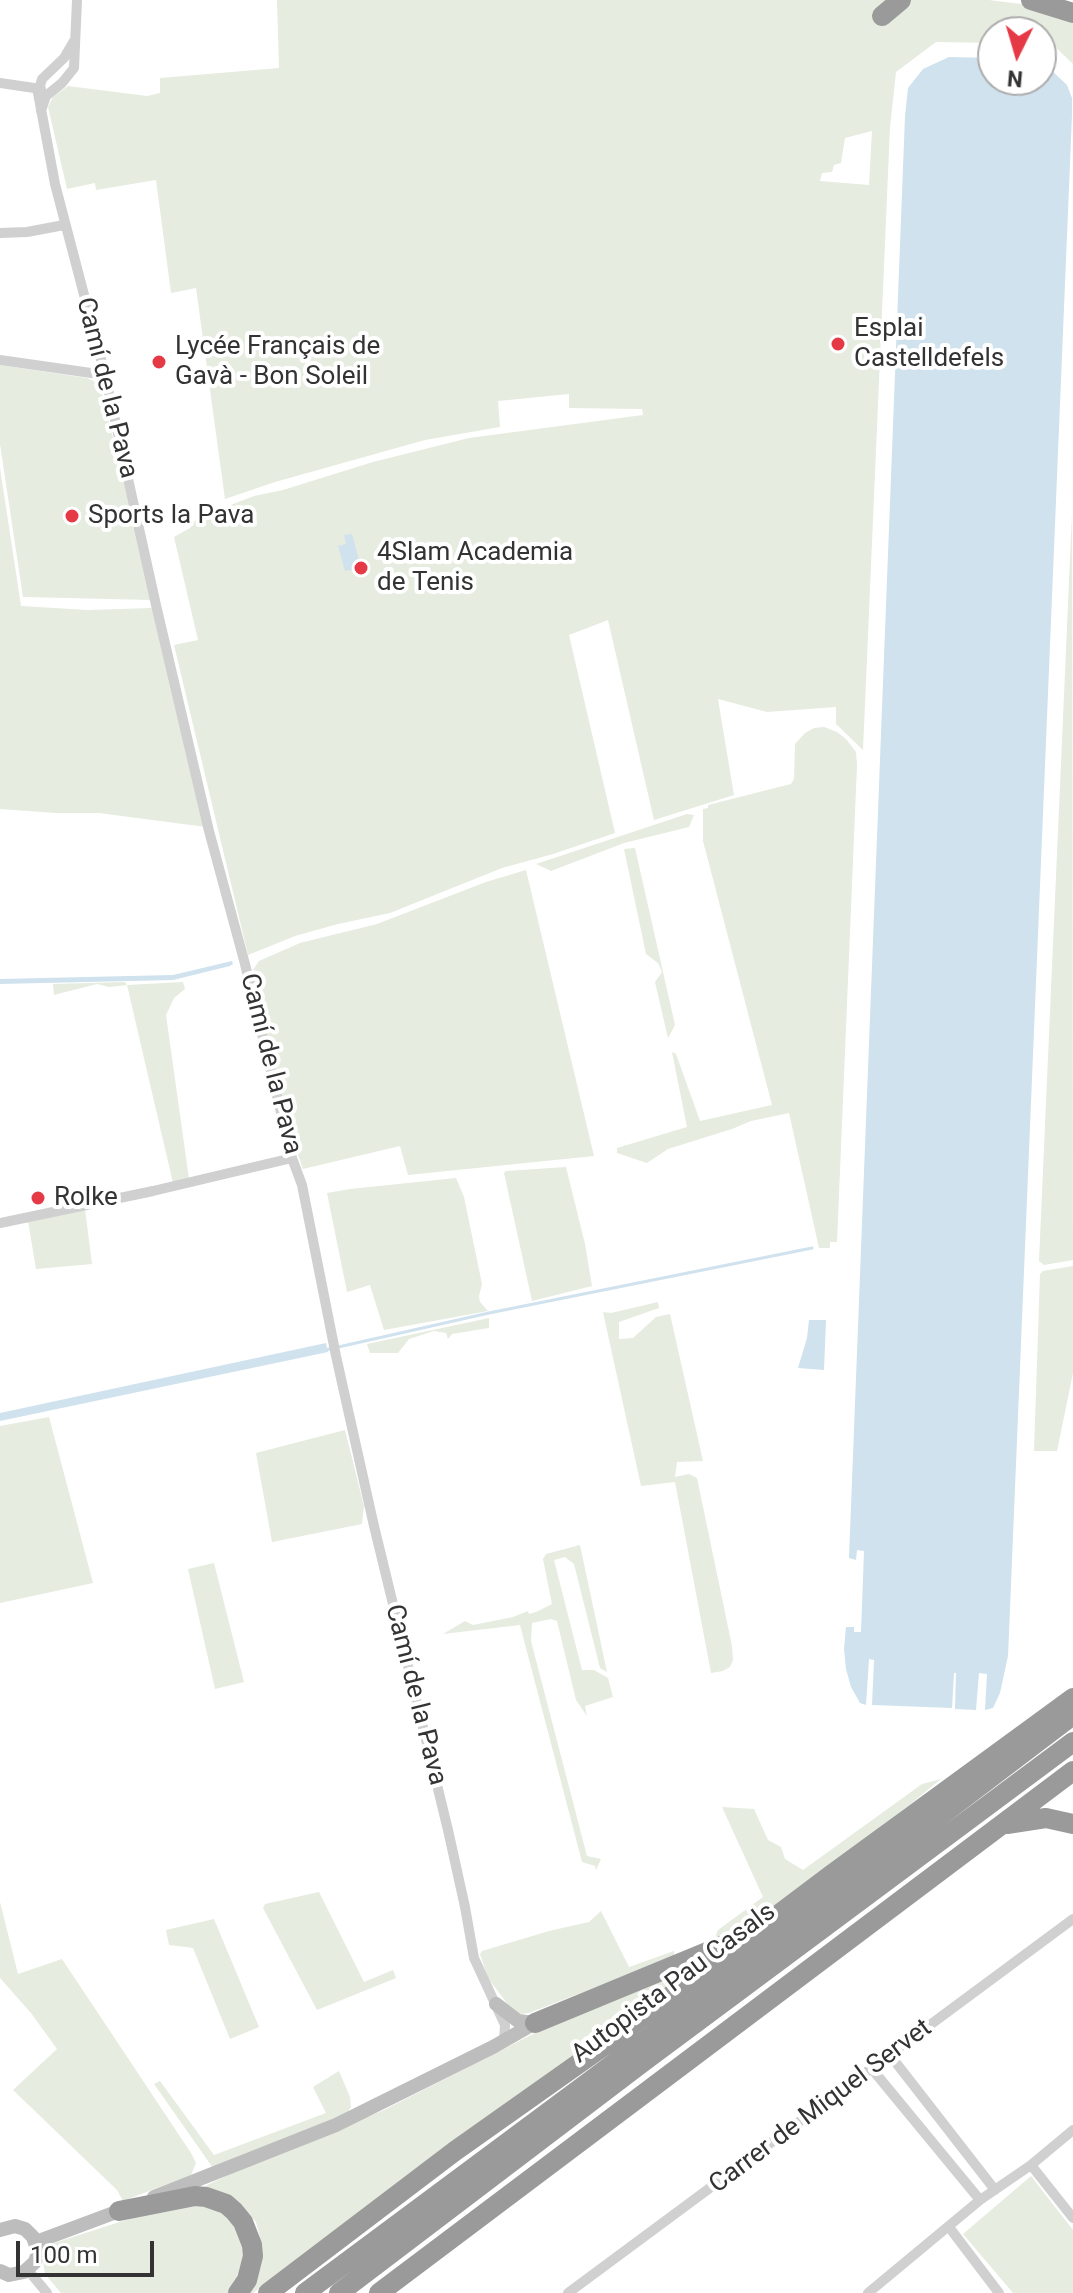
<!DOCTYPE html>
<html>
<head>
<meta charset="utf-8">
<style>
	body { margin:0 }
	#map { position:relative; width:1073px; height:2293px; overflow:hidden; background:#fff; font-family:Roboto,sans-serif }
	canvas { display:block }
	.north { position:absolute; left:977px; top:16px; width:80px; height:80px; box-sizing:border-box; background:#fff; border:2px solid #adadad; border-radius:50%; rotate:185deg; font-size:22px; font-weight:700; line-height:32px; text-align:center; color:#333 }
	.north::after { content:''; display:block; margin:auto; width:28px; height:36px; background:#e63946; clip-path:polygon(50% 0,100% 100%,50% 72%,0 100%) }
	.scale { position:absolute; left:16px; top:2241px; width:138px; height:36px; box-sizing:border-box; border:4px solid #333; border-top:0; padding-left:10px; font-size:24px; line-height:28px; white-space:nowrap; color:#333; -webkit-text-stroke:6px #fff; paint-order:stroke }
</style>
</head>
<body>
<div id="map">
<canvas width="1073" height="2293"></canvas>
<div class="north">N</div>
<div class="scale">100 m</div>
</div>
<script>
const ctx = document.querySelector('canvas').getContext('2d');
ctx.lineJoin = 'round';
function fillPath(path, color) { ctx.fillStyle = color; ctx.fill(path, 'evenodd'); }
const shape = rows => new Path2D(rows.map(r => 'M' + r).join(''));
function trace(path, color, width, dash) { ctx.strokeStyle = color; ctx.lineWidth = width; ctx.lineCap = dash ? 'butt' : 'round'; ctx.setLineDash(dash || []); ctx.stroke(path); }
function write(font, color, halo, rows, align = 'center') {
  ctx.font = font + ' Roboto,sans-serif'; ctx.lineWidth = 8; ctx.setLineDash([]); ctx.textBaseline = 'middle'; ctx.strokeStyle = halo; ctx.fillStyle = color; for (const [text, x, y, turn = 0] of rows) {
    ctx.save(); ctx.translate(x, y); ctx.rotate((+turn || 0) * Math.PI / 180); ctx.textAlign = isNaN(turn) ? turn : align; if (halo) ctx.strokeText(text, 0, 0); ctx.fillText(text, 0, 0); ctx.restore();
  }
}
fillPath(shape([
	[277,0,989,0,1045,7,1073,16,1073,64,1053,45,1041,45,1041,32,993,32,993,43,936,42,896,72,890,127,863,750,836,724,836,707,767,712,718,699,734,795,654,820,608,620,569,635,615,833,553,854,502,868,390,913,338,924,295,936,248,955,174,645,198,640,174,537,190,528,197,518,254,496,283,490,373,462,469,438,643,415,642,409,569,408,569,394,498,401,500,427,425,440,275,482,225,499,196,288,171,293,156,180,96,190,95,183,67,189,48,107,53,97,68,86,147,96,160,93,160,78,279,68],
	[872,131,869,185,820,181,822,173,832,172,834,165,841,163,845,138],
	[0,365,87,378,100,384,152,600,23,597,0,444],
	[0,468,21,606,88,610,153,608,206,827,99,813,56,813,0,809],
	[1072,514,1073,1260,1044,1265,1039,1261],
	[824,727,837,732,846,739,856,752,857,765,837,1242,830,1242,830,1248,819,1248,789,1113,751,1121,732,1129,668,1149,647,1163,617,1153,617,1148,687,1127,672,1052,676,1054,700,1121,772,1105,703,841,703,809,708,808,708,805,791,784,794,779,795,744,805,733,814,728],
	[687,814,694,815,689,827,624,843,551,871,536,864],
	[635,848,675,1025,668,1038,655,982,662,972,658,963,646,954,624,849],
	[526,870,594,1156,408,1175,400,1146,303,1169,289,1129,251,973,259,961,300,943,377,924,486,882],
	[125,982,127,985,183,982,185,989,174,998,166,1015,189,1179,173,1183,127,985,109,987,97,984,54,995,53,984],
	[566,1167,585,1244,592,1286,532,1301,504,1173,506,1171],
	[456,1178,464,1197,482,1284,479,1296,480,1302,488,1311,384,1330,370,1285,347,1292,327,1193,350,1189],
	[85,1209,92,1264,36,1269,28,1221],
	[1073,1266,1073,1373,1057,1451,1034,1451,1040,1274,1043,1271],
	[658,1302,659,1308,619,1322,619,1339,633,1338,656,1317,670,1314,703,1461,677,1462,675,1477,689,1474,697,1478,732,1646,733,1660,730,1667,723,1671,711,1673,675,1482,641,1486,603,1312,611,1313],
	[489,1318,489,1328,452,1334,448,1339,446,1333,434,1331,409,1339,398,1353,370,1353,367,1344],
	[49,1417,93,1583,0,1603,0,1426],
	[345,1430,364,1506,362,1524,272,1542,256,1453],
	[580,1545,607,1672,600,1668,574,1564,565,1557,554,1560,582,1670,594,1670,608,1678,613,1697,585,1706,587,1716,576,1700,557,1621,551,1619,532,1623,531,1641,587,1856,601,1859,596,1870,595,1866,582,1862,520,1625,443,1634,465,1621,473,1625,513,1617,528,1611,529,1614,536,1612,552,1604,543,1559,546,1554],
	[214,1563,244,1682,215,1689,188,1569],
	[941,1779,913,1802,765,1914,712,1945,718,1930,763,1897,722,1807,754,1809,768,1840,781,1847,785,1859,803,1870,922,1784],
	[319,1892,364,1982,393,1970,396,1978,317,2010,263,1908,265,1904],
	[0,1902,18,1974,62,1959,191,2153,196,2163,191,2175,123,2201,117,2190,13,2090,57,2049,31,2013,0,1978],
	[601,1911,629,1967,674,1951,674,1960,627,1975,529,2013,521,2014,512,2010,488,1978,480,1954,482,1951,549,1931,589,1922],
	[214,1919,259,2027,230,2039,193,1948,169,1945,166,1930],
	[706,1962,323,2243,253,2293,244,2293,258,2253,260,2237,256,2222,244,2209,201,2188,247,2166,384,2110,584,2008],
	[339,2071,350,2097,351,2107,344,2117,213,2168,154,2084,160,2081,214,2155,326,2113,313,2087],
	[1031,2176,1073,2230,1073,2293,1013,2293,963,2234],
	[196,2202,225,2211,233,2221,244,2249,239,2280,230,2293,61,2293,45,2274,43,2262,51,2244,179,2203]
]), '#e6ecdf');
fillPath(shape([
	[949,57,993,58,993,80,1041,80,1041,64,1049,68,1067,85,1072,98,1072,115,1008,1656,1000,1693,993,1708,985,1710,987,1674,979,1673,976,1710,955,1709,956,1673,954,1673,952,1708,872,1705,874,1660,869,1659,866,1705,860,1703,851,1687,846,1669,844,1649,846,1627,854,1627,854,1632,861,1632,864,1551,857,1550,856,1560,849,1558,905,116,908,88,923,69],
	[352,534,361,568,345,571,338,546,346,544,344,535],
	[232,961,233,964,230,966,173,980,0,984,0,979,173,975],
	[809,1320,826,1320,824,1370,798,1368,807,1338],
	[326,1343,328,1352,0,1421,0,1413]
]), '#cfe2ee');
trace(shape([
	[325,1350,489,1313,812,1248]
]), '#cfe2ee', 3);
trace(shape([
	[74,41,64,58,42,79,38,93,55,184,105,375,156,605,209,831,245,964,292,1158,302,1185,336,1356,374,1526,448,1830,465,1907,474,1958,505,2025,504,2040],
	[0,83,41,89],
	[41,111,46,96,62,83,74,68,77,0],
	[0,233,27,232,64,225],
	[0,360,105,375],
	[0,1223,153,1191,292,1158],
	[890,2055,995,2190],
	[872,2069,980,2200],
	[1031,2165,1073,2218],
	[949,2227,999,2293],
	[28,2270,47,2293],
	[568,2293,1073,1919],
	[868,2293,980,2200,1031,2165,1073,2130]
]), '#d0d0d0', 10);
trace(shape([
	[496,2004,518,2021,535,2023],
	[154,2197,336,2125,493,2047,535,2023],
	[0,2230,15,2226,25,2229,33,2237,38,2252,35,2262,24,2272,9,2275,0,2271],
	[36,2242,127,2208]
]), '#bdbdbd', 14);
trace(shape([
	[1031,0,1073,13],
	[882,16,901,0],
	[1007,1824,1046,1818,1073,1824],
	[535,2023,724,1945],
	[119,2211,195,2196,206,2197,226,2204,234,2211,243,2222,252,2245,253,2256,247,2280,238,2293],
	[268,2293,455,2151,612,2040,831,1875,1073,1698],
	[305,2293,648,2038,1073,1715],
	[339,2293,643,2062,1073,1742],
	[379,2293,1073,1771]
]), '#9a9a9a', 20);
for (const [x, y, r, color] of [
	[838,344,8,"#e63946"],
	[159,362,8,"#e63946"],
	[72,516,8,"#e63946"],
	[361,568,8,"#e63946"],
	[38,1198,8,"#e63946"]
]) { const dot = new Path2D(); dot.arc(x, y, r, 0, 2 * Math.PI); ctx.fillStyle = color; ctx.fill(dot); trace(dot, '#fff', 3); }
write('26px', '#333', '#fff', [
	["Esplai",854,329],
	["Castelldefels",854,359],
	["Lycée Français de",175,347],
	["Gavà - Bon Soleil",175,377],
	["Sports la Pava",88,516],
	["4Slam Academia",377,553],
	["de Tenis",377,583],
	["Rolke",54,1198]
], 'left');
write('26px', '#333', '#fff', [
	["Camí de la Pava",106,388,76],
	["Camí de la Pava",270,1064,76],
	["Camí de la Pava",415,1695,76],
	["Autopista Pau Casals",674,1984,-37],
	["Carrer de Miquel Servet",821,2107,-37]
]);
</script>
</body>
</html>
